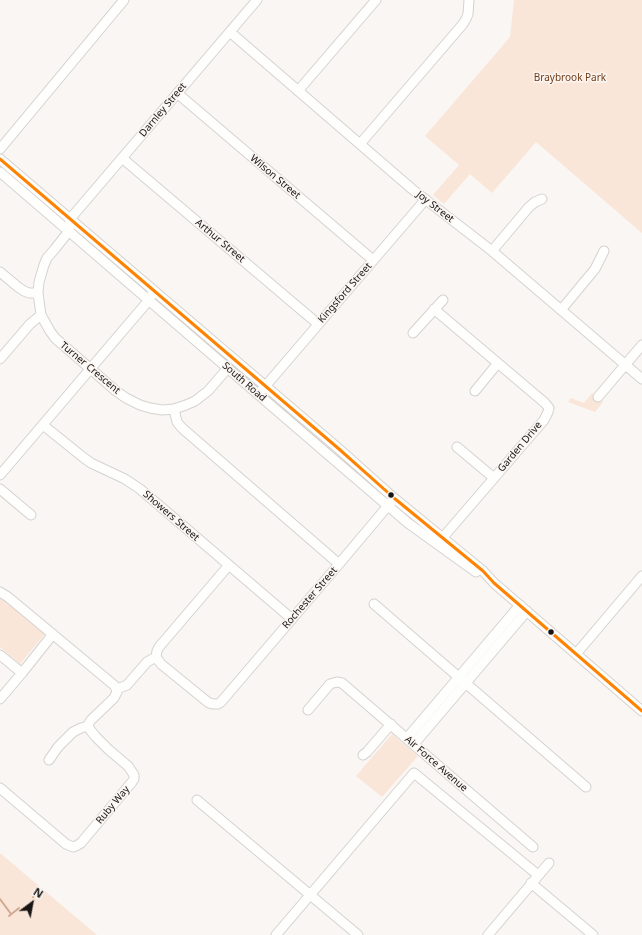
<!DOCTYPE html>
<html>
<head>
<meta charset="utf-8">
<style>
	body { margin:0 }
	#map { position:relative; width:642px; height:935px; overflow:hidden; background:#f9f6f3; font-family:"Noto Sans",sans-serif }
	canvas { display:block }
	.north { position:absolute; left:12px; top:883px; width:40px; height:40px; -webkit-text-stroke:3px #fbf5f1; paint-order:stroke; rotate:32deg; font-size:11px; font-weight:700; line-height:16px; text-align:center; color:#181514 }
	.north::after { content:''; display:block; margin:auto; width:14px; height:18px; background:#181514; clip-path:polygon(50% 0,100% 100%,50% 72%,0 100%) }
</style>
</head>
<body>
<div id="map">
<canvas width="642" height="935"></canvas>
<div class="north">N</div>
</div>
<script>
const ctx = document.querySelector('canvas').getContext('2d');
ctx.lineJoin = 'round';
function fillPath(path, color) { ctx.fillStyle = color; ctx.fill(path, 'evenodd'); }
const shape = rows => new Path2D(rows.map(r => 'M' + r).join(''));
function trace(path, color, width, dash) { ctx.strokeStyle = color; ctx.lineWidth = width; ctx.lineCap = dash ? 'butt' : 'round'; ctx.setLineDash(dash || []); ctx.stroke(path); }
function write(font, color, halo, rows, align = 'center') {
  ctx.font = font + ' "Noto Sans",sans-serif'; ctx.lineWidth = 3; ctx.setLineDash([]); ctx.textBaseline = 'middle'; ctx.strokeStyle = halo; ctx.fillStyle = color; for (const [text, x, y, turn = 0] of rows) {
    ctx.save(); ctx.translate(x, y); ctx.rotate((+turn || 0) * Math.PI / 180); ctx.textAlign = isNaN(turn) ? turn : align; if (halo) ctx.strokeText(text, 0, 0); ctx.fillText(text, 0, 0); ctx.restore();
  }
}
fillPath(shape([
	[514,0,642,0,642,233,536,142,492,193,470,174,444,204,433,195,459,165,425,136,510,37],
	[592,393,603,402,595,412,568,402,571,398,584,403],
	[0,597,45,634,20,664,0,647],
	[392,734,418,756,382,797,356,776],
	[0,853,78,919,97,935,0,935]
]), '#fae6d9');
trace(shape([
	[39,892,41,890],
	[33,897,36,894],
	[0,899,11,914],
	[9,916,19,908]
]), '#d2aa92', 2);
const minor = shape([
	[230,32,412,189,492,251,642,379],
	[298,91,376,0],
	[177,93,373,260],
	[360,144,463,24,466,19,468,14,469,0],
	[0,149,124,0],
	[122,158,318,324],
	[0,159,339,449,394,498,483,571,494,583,642,711],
	[0,172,332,458,408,523,476,572],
	[492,251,529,207,535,202,542,199],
	[0,272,18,287,24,291,29,293,38,293],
	[434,309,545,403,549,408,548,412,544,420,439,542],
	[561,310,595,269,604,251],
	[413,333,443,300],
	[0,359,30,324,41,315],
	[228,368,208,391,195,401,186,405,174,409,162,410,150,408,140,405,126,398,116,391,55,338,50,331,41,315,38,293,39,282,44,265,47,258,54,250,69,231,70,219,257,0],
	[262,390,425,200],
	[475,391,498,363],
	[598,397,642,345],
	[174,409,177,422,182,428,339,564],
	[43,425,84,458,91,463,125,479,140,489,292,619],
	[457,447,494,478],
	[0,475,149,300,152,294],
	[0,489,31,515],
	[0,592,8,597,115,686,117,692,114,698,91,720,89,723,88,726,91,731,96,737,109,750,128,766,134,775,134,779,132,782,81,843,76,846,73,847,66,844,0,788],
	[374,604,586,787],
	[576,654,642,576],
	[0,655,22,673,53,634],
	[156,657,158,660,161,664,204,699,209,703,214,704,218,704,221,702,339,564,392,501],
	[156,657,157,651,159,647,229,565],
	[117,689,127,685,147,662,156,657],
	[0,699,22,673],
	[308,710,330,684,337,682,342,683,533,847],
	[407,738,520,605],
	[414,744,527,611],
	[363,755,367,752,391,724],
	[49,760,58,747,73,732,81,728,88,726],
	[197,800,358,935],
	[531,883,593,935],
	[276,935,414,773,538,875],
	[488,935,549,863]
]);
trace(minor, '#d5d2d0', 11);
trace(minor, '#fefefd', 9);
trace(shape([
	[0,159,339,449,394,498,483,571,494,583,642,711]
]), '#ff8200', 3);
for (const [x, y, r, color] of [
	[391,495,3.5,"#181514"],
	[551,632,3.5,"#181514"]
]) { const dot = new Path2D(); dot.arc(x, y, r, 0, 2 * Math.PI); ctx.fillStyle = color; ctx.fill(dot); trace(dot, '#fbf5f1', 1.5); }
write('10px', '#713a15', '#fbf5f1', [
	["Braybrook Park",570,78]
]);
write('10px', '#181514', '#fbf5f1', [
	["Darnley Street",163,110,-50],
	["Wilson Street",275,177,40],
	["Joy Street",435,207,38],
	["Arthur Street",220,241,40],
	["Kingsford Street",345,293,-49],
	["Turner Crescent",90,368,40],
	["South Road",244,382,41],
	["Garden Drive",520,447,-50],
	["Showers Street",171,516,41],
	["Rochester Street",310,598,-49],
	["Air Force Avenue",436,764,41],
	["Ruby Way",113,805,-50]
]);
</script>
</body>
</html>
